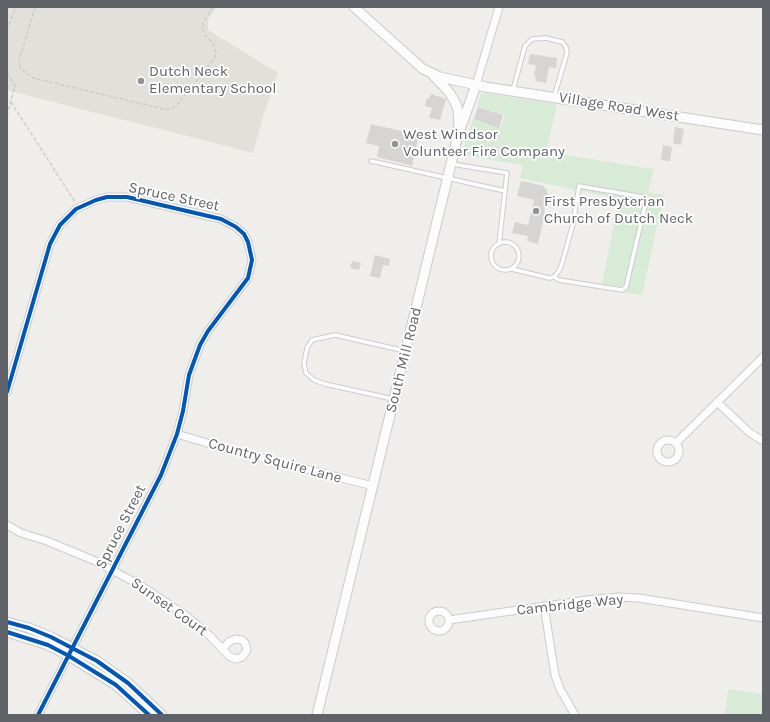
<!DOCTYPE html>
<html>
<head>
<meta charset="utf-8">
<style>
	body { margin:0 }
	#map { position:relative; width:770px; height:722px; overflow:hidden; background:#efeeea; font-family:Karla,sans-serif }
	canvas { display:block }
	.frame { position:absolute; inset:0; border:8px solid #5f6368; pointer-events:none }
</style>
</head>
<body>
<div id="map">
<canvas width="770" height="722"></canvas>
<div class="frame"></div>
</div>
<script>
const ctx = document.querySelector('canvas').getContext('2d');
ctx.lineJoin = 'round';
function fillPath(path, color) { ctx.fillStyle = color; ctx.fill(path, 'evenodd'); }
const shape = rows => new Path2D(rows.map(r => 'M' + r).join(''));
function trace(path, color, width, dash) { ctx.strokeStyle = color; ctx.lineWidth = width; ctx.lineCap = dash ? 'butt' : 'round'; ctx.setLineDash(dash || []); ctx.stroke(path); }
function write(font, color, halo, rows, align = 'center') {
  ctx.font = font + ' Karla,sans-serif'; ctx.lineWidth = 3.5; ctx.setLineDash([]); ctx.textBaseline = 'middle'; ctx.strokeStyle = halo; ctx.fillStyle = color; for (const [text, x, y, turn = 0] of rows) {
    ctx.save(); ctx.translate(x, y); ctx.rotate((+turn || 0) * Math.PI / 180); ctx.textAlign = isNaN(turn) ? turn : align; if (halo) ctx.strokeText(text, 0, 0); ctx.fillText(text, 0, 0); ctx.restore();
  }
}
fillPath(shape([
	[8,7,217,7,208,19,208,30,278,73,264,113,253,153,7,90,7,10]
]), '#e2e0da');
fillPath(shape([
	[483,93,557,104,546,152,654,169,648,192,664,195,642,295,601,289,619,199,520,178,523,165,461,155,473,119,500,128,505,115,477,106,480,96],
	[728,689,763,694,763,715,725,715]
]), '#d8ebd6');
fillPath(shape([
	[530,54,557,58,556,68,549,67,546,83,535,81,536,77,534,76,536,65,528,64],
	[431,94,446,99,440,120,429,118,432,108,425,106,427,98,429,99],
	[478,107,503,115,499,128,474,119],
	[371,124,419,135,412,166,377,157,379,146,366,143],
	[675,127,684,129,681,145,673,143],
	[663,145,672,147,670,161,661,160],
	[521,181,544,186,544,188,547,189,547,193,548,193,544,212,545,212,538,244,527,241,528,236,512,233,515,222,528,225,534,200,517,196],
	[375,255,390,259,389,266,383,265,380,278,370,276],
	[352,261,361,263,359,270,350,268]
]), '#d6d5d3');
const lane = shape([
	[513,90,525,46,532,39,546,38,562,42,566,47,567,53,554,97],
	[371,161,505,191],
	[452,164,507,173,499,244],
	'491 256a14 14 0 1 1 28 0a14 14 0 1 1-28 0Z',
	[512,269,549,278,554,277,558,272,561,267,573,224,579,186,643,197,645,206,626,287,622,290,559,280,554,277],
	[393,399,325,384,314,380,306,373,304,363,307,348,312,340,335,335,405,351]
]);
const street = shape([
	[476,85,499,7],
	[7,392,50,244,60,225,76,209,96,200,107,197,127,197,221,219,236,227,244,234,248,242,252,260,248,278,208,331,200,345,189,375,183,411,177,434,161,475,38,715],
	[717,402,750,433,763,441],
	[177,434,234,451,373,486],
	'657 451a11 11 0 1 1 22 0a11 11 0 1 1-22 0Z',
	[676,443,763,357],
	[7,525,21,533,47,541,93,560,140,585,185,615,209,635,229,656,233,658,237,659,242,657,246,652,247,649,245,643,242,640,236,639,230,641,223,648],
	[544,606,555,675,560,689,575,715],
	'429 621a10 10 0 1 1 20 0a10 10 0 1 1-20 0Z',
	[449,620,587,600,620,597,639,598,763,618]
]);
const secondary = shape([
	[354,7,423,69,440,77,486,87,763,130],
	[433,75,449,92,455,102,458,110,459,128],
	[7,622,29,628,51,637,97,661,128,683,162,715],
	[7,632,48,645,69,656,116,685,149,715],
	[317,715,458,135,476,85]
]);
trace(lane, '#cbcccc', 5.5);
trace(street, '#cbcccc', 9);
trace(secondary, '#cacacb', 11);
trace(shape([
	[35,7,19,61,20,67,26,73,33,78,164,109,171,109,177,105,214,59,216,52,213,44,206,36,203,30,203,23,213,7],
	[7,30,16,7],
	[7,73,15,86,7,116],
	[11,102,75,202]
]), '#cacfcc', 1.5, [4, 2]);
trace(lane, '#fdfcfc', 3.5);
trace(street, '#fdfcfc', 7);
trace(secondary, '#fdfcfc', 9);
trace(shape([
	[7,392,50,244,60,225,76,209,96,200,107,197,127,197,221,219,236,227,244,234,248,242,252,260,248,278,208,331,200,345,189,375,183,411,177,434,161,475,38,715],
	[7,622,29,628,51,637,97,661,128,683,162,715],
	[7,632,48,645,69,656,116,685,149,715]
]), '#0057b8', 4);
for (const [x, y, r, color] of [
	[141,81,4,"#919496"],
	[395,144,4,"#919496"],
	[536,211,4,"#919496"]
]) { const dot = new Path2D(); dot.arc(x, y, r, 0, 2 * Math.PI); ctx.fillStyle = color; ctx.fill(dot); trace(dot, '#fff', 1.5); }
write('15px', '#5f6368', '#fff', [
	["Dutch Neck",149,72],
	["Elementary School",149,89],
	["West Windsor",403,135],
	["Volunteer Fire Company",403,152],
	["First Presbyterian",544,202],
	["Church of Dutch Neck",544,219]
], 'left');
write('15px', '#5f6368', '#fff', [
	["Village Road West",619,107,9],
	["Spruce Street",174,197,12],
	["South Mill Road",404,360,-76],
	["Country Squire Lane",275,461,15],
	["Spruce Street",121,527,-63],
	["Cambridge Way",570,605,-6],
	["Sunset Court",169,607,35]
]);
</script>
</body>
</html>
